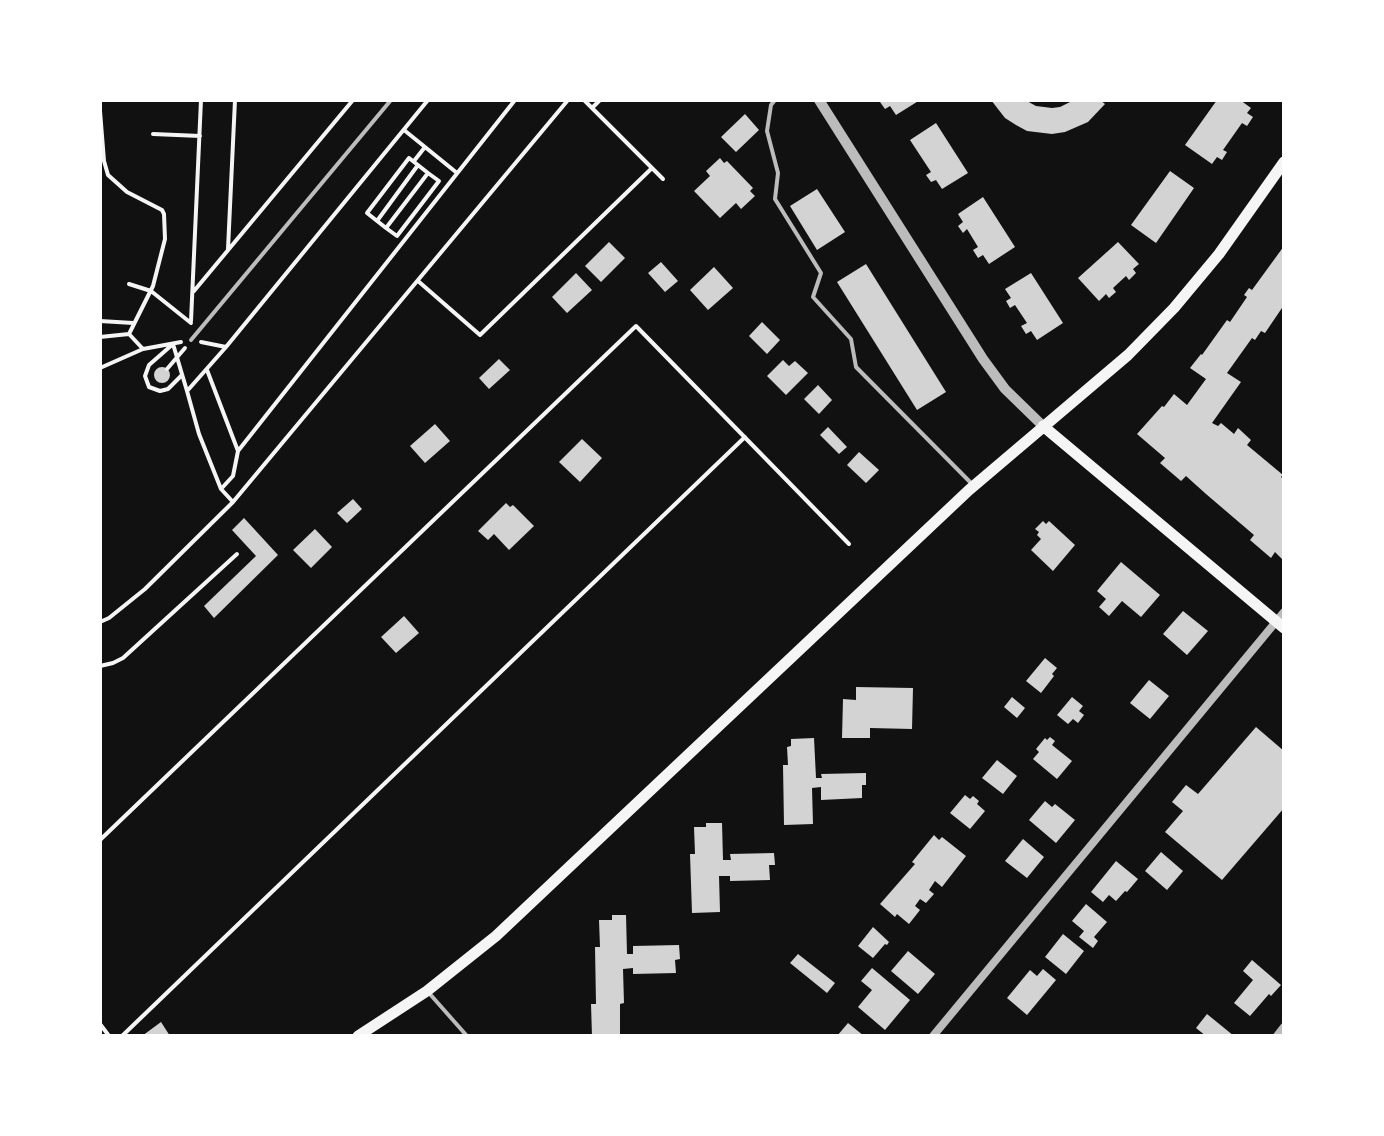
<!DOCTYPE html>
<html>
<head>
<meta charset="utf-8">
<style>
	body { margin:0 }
	#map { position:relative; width:1384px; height:1136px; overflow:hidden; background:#111; font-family:"Open Sans",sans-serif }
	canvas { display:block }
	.frame { position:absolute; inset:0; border:102px solid #fff; pointer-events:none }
</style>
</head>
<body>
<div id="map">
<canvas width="1384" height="1136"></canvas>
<div class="frame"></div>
</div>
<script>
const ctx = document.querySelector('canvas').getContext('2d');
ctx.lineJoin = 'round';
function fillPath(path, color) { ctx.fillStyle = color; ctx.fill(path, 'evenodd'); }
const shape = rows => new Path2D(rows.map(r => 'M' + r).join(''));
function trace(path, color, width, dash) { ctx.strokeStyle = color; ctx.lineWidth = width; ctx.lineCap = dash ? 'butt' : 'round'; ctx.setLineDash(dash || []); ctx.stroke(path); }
fillPath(shape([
	[882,100,920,100,896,115,890,106,885,109,880,102],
	[991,100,1025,100,1036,106,1052,108,1060,107,1074,100,1100,100,1105,104,1088,122,1065,132,1052,134,1027,131,1016,125,1005,118],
	[1217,100,1240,100,1251,108,1247,113,1253,117,1247,126,1242,123,1223,150,1227,152,1222,160,1217,157,1212,164,1185,145],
	[745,114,759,130,736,152,721,137],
	[936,123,968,173,942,189,936,180,931,182,926,175,931,172,910,140],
	[720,158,724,163,727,161,753,188,750,191,755,196,741,209,736,203,720,218,694,191,710,176,706,171],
	[1170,171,1194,188,1156,243,1131,225],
	[817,189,845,232,817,250,790,206],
	[983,197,1015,247,989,264,983,255,978,258,973,250,978,247,967,229,963,233,958,226,963,222,958,214],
	[609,242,625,258,601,282,585,266],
	[1118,242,1139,264,1133,269,1136,273,1129,280,1126,276,1113,288,1116,292,1109,298,1106,294,1099,301,1078,278],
	[1284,246,1284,305,1265,333,1261,331,1255,340,1252,338,1227,373,1241,382,1212,423,1218,426,1221,423,1234,434,1238,428,1251,440,1247,445,1283,475,1281,477,1284,480,1284,557,1282,559,1275,552,1271,558,1250,540,1254,535,1206,494,1186,476,1181,481,1160,463,1165,458,1137,434,1162,406,1164,407,1174,394,1187,405,1206,379,1190,368,1201,354,1202,355,1227,320,1230,322,1247,297,1244,295,1249,288,1252,290],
	[661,262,678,281,665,292,648,273],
	[866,264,946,392,917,410,837,282],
	[714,267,733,288,708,310,690,290],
	[576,273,592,290,567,313,552,297],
	[1031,273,1063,323,1037,340,1031,331,1026,334,1021,326,1027,323,1015,305,1010,308,1006,301,1011,298,1005,289],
	[762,322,780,340,767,354,749,336],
	[499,359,510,370,489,389,479,378],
	[783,360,789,366,795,361,808,373,786,395,767,376],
	'154 375a8 8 0 1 1 16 0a8 8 0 1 1-16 0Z',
	[818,385,832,400,819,414,804,399],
	[435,424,450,441,425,463,410,446],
	[828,427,847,447,839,454,820,435],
	[582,439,602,458,580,482,559,462],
	[859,452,879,470,866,483,847,465],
	[353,499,362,509,347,523,337,513],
	[506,503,510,507,513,505,534,526,509,550,494,534,488,540,478,531],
	[244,518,278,555,214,618,204,606,256,556,232,530],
	[1043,521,1046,524,1049,521,1075,545,1053,571,1031,550,1041,539,1037,535,1039,532,1035,529],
	[315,529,332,547,311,568,293,550],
	[1121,562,1160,595,1141,617,1122,601,1109,616,1099,607,1106,599,1097,591],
	[1183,611,1208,631,1187,655,1163,634],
	[404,616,419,633,396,653,381,637],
	[1045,658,1057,668,1052,674,1054,676,1041,693,1026,681],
	[1149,680,1169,696,1150,719,1130,703],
	[856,687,913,688,912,729,870,728,870,738,842,738,843,699,856,700],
	[1012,697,1025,708,1017,718,1004,707],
	[1072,697,1083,706,1079,711,1084,715,1078,723,1073,719,1068,724,1057,715],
	[1256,727,1284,751,1284,808,1222,880,1165,832,1183,811,1172,802,1186,785,1198,794],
	[1050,737,1055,741,1052,745,1072,761,1057,779,1033,759,1039,752,1036,749,1045,738,1047,740],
	[814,738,816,778,822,778,821,774,866,773,866,785,862,785,862,798,821,800,821,787,812,788,813,824,784,825,783,765,788,765,787,747,791,746,791,739],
	[997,760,1017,776,1003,794,982,778],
	[965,795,970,799,973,796,979,801,977,804,985,811,970,829,950,813],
	[1045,801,1052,807,1055,804,1075,820,1056,843,1029,820],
	[706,823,722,823,723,860,731,860,730,854,774,853,775,865,769,865,770,880,730,881,730,876,719,876,720,912,692,913,690,854,695,854,694,827,706,827],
	[934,835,939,840,942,837,966,856,942,887,935,881,929,890,934,894,926,903,920,899,915,906,920,910,909,924,897,914,895,917,880,904,915,864,912,862],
	[1023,839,1044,857,1027,878,1005,861],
	[1161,852,1183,871,1167,890,1145,871],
	[1116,861,1138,879,1127,892,1125,891,1116,901,1109,895,1103,902,1091,892],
	[1086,904,1107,922,1094,937,1098,941,1093,948,1079,937,1084,931,1072,921],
	[612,915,626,915,627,954,633,954,633,946,679,945,680,959,675,960,676,973,633,974,633,968,623,969,624,1003,620,1004,620,1036,592,1036,591,1004,596,1004,595,947,600,947,599,920,612,920],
	[873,927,889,942,887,945,885,944,873,958,858,946],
	[1063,934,1084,951,1066,974,1045,957],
	[908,951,935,974,918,994,891,971],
	[798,954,835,983,827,993,790,963],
	[1252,960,1281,985,1271,996,1269,994,1250,1016,1234,1003,1253,980,1243,971],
	[872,968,910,1000,885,1030,858,1007,872,990,861,981],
	[1043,969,1056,980,1027,1015,1007,998,1030,970,1037,976],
	[1207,1014,1234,1036,1206,1036,1196,1028],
	[161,1022,170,1036,142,1036],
	[848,1023,864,1036,837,1036]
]), '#d3d3d3');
trace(shape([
	[584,100,663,179],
	[592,108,600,100],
	[100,111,104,161,108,175,127,192,162,210,164,214,165,239,153,286,129,334],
	[404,130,425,147,414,161],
	[153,134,200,136],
	[425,147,457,173],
	[409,158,428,173,386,228,367,213,409,158],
	[377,221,418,165],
	[386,228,397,236,439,181,428,173],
	[228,249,235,100],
	[418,281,480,335,652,168],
	[129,284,151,291,191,323],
	[194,291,353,100],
	[100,321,133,323],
	[191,321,201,100],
	[100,337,129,334,143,349],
	[201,342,226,347,428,100],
	[100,368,143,349,181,342],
	[167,369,185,348],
	[207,370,238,451],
	[182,375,168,389,160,391,149,387,145,376,149,365,173,344,187,391,199,434,221,489,233,502],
	[188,390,226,347],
	[221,489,233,476,238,451,515,100],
	[100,622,109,618,145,589,233,502,568,100],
	[100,666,113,663,123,658,237,554],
	[100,840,636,326,849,544],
	[100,1024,109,1036],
	[122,1036,745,437]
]), '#f5f5f5', 4);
trace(shape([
	[775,100,771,105,767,131,778,173,775,199,821,273,813,297,851,339,856,367,973,485],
	[191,340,391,100],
	[429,993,467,1036]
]), '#bcbcbc', 4);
trace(shape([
	[933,1036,1284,612],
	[1277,1036,1284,1027]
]), '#bcbcbc', 8);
trace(shape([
	[819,100,983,359,1005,389,1043,426]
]), '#bcbcbc', 10);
trace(shape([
	[1043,426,1284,628],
	[358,1036,427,991,496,936,969,490,1128,355,1174,308,1219,254,1284,162]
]), '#f5f5f5', 11);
</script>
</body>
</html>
